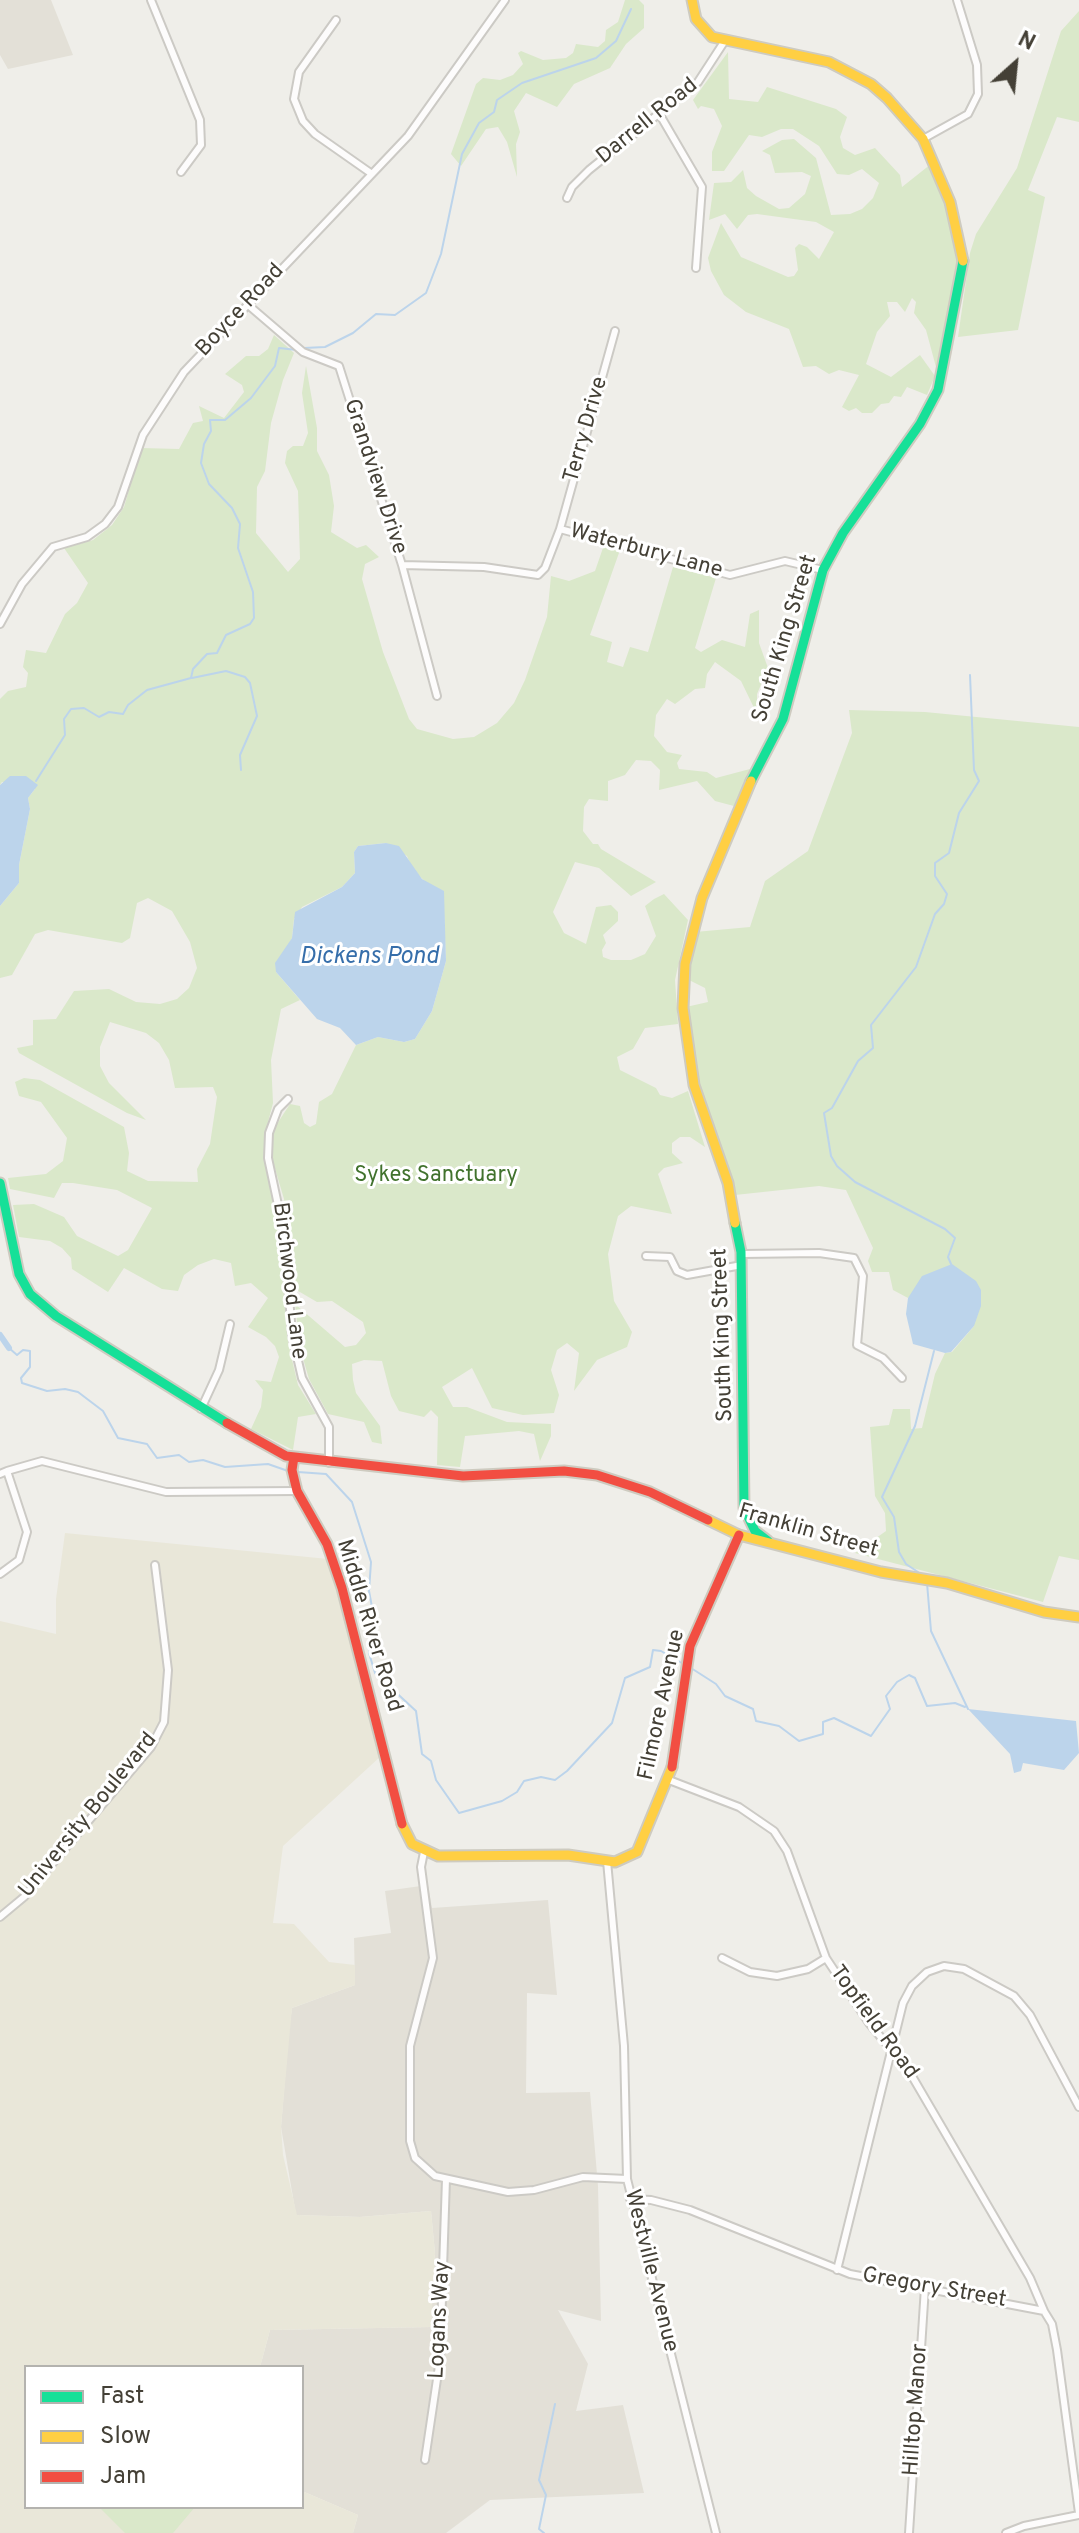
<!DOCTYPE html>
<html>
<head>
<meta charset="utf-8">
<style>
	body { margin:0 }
	#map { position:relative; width:1079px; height:2533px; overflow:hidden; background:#efeee9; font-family:Overpass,sans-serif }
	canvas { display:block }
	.legend { position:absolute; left:24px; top:2365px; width:280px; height:144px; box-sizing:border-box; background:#fff; border:2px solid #b4b3af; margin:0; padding:10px 14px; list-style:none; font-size:24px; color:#444036 }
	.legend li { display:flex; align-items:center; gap:16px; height:40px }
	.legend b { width:40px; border:2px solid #b4b3af }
	.north { position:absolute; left:975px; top:24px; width:80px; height:80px; -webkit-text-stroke:6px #fff; paint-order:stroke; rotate:27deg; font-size:22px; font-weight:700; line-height:32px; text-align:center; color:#444036 }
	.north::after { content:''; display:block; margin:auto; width:28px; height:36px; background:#444036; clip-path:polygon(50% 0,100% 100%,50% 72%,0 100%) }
</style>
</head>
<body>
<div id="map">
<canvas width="1079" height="2533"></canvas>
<ul class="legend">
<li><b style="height:10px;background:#16e098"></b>Fast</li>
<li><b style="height:10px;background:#ffcf43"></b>Slow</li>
<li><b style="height:10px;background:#f24e42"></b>Jam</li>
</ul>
<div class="north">N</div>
</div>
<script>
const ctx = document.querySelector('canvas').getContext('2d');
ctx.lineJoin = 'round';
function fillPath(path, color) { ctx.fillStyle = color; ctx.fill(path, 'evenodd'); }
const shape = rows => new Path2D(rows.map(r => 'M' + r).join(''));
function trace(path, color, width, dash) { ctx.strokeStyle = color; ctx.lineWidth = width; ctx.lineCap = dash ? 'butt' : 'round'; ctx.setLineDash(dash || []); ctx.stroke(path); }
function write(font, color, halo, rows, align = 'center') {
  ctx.font = font + ' Overpass,sans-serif'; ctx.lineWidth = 6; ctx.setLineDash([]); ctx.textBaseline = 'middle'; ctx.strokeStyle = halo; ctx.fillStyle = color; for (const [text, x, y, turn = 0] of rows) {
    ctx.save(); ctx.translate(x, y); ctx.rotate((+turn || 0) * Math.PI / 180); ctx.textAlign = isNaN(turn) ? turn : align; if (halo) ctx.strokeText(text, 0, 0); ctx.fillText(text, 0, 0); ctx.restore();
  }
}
fillPath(shape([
	[0,0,51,0,73,55,8,69,0,55],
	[428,1885,432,1908,548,1900,557,1995,527,1993,526,2093,590,2092,598,2186,601,2321,558,2310,588,2364,576,2411,623,2405,644,2493,490,2500,446,2533,353,2533,358,2515,302,2491,302,2367,260,2367,270,2330,430,2327,435,2253,431,2211,360,2217,296,2215,281,2127,289,2029,292,2008,355,1985,354,1938,391,1933,385,1891]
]), '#e3e0d7');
fillPath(shape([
	[65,1533,328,1559,381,1756,283,1846,273,1923,294,1924,329,1962,355,1965,355,1985,292,2008,281,2127,283,2155,297,2215,360,2217,431,2211,435,2253,431,2327,270,2330,260,2367,26,2367,26,2507,302,2507,302,2491,358,2515,353,2533,0,2533,0,1621,56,1634,56,1599]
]), '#e9e7d9');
fillPath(shape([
	[625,0,639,0,644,5,644,28,626,44,610,68,574,84,557,107,526,93,514,111,520,132,516,144,517,177,507,142,498,127,486,129,461,166,451,154,476,84,483,78,500,80,513,75,523,64,518,53,521,51,543,60,566,58,573,53,576,44,598,47,605,41,606,30,618,22],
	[1079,11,1079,122,1057,117,1028,190,1045,197,1018,330,958,337,970,253,976,234,1017,168,1061,31],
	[728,52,729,99,758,102,767,87,836,109,847,117,840,137,843,148,855,155,875,148,900,175,902,187,931,164,959,247,955,286,936,367,926,330,914,313,916,302,912,298,905,312,897,302,887,302,890,316,877,332,866,364,891,377,920,355,935,376,927,395,907,387,901,397,894,396,889,403,881,404,872,413,862,413,856,408,849,411,842,407,859,375,839,370,829,374,816,366,803,367,789,329,746,312,724,295,711,271,708,258,721,223,741,257,788,277,794,276,798,270,795,248,799,244,807,247,819,259,834,232,816,222,757,214,748,215,737,229,725,214,709,220,714,183,731,182,743,170,747,188,756,196,779,209,789,208,805,194,811,176,802,172,775,173,770,155,762,151,782,140,794,139,816,158,831,215,850,214,862,209,873,198,879,183,862,169,849,175,837,174,819,146,793,129,781,129,762,137,749,135,724,171,712,171,712,152,722,126,714,109,701,106,698,109,693,100],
	[274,335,294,353,283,380,271,423,265,471,257,487,256,533,288,572,300,559,298,491,285,463,287,451,293,446,303,446,308,433,302,393,306,366,317,428,317,451,329,475,334,506,331,532,357,548,366,545,379,557,365,564,362,579,383,652,409,719,417,729,453,739,474,737,497,723,514,703,525,680,547,617,551,576,569,581,595,571,604,545,620,550,590,635,612,642,607,662,623,667,630,647,648,652,673,567,716,578,695,648,701,652,722,640,745,647,750,614,759,610,759,643,768,668,757,694,757,714,741,681,715,662,707,674,705,688,695,689,675,704,667,699,656,715,655,726,654,736,667,752,682,755,677,763,679,769,707,772,716,778,750,769,734,806,715,801,697,781,659,790,660,770,651,761,636,760,625,775,608,781,608,801,589,799,584,807,583,831,593,844,598,844,601,849,656,882,631,896,599,868,575,862,553,912,564,933,586,944,596,907,611,905,618,912,618,921,603,935,606,943,602,950,603,957,611,960,631,960,645,954,656,936,645,906,654,899,664,894,688,920,675,980,678,1024,645,1028,633,1049,617,1057,620,1070,656,1088,660,1095,672,1098,688,1091,705,1147,690,1137,680,1137,672,1143,672,1153,683,1163,664,1168,658,1174,672,1214,631,1206,618,1216,608,1254,614,1301,632,1332,627,1347,597,1360,574,1391,579,1353,567,1343,557,1350,551,1370,559,1395,554,1413,523,1415,492,1408,472,1368,442,1387,453,1407,467,1407,507,1422,551,1424,551,1436,540,1461,534,1434,519,1431,465,1436,460,1467,437,1465,438,1417,431,1410,424,1417,399,1411,391,1396,382,1361,364,1360,352,1364,353,1380,356,1393,380,1426,382,1444,372,1442,364,1422,328,1414,309,1379,300,1348,295,1304,345,1347,356,1345,366,1333,363,1322,332,1301,317,1302,293,1288,284,1199,271,1155,271,1133,290,1104,300,1106,304,1123,310,1127,316,1124,319,1102,332,1094,356,1045,378,1037,404,1042,415,1039,432,1011,446,961,443,891,431,887,412,869,407,856,386,843,358,846,354,852,355,873,342,887,302,907,294,919,292,938,276,972,300,1000,281,1009,271,1060,273,1103,265,1134,264,1156,275,1201,289,1347,298,1385,316,1414,298,1417,293,1450,251,1429,261,1407,263,1390,255,1380,271,1382,279,1357,275,1346,266,1337,248,1327,268,1298,251,1283,235,1286,231,1263,214,1259,198,1265,184,1275,178,1291,162,1289,124,1268,108,1292,72,1269,71,1258,62,1248,50,1241,19,1237,13,1205,34,1204,64,1217,77,1236,118,1256,128,1250,152,1208,117,1190,73,1183,62,1183,54,1198,10,1189,8,1178,46,1174,63,1161,67,1138,41,1102,19,1096,15,1082,24,1078,40,1080,124,1127,129,1153,127,1171,148,1181,198,1182,197,1169,210,1144,217,1097,213,1087,175,1088,169,1060,159,1043,146,1033,110,1022,100,1047,100,1066,109,1083,146,1120,127,1113,19,1053,17,1048,33,1045,33,1020,56,1019,74,991,109,989,136,1002,160,1004,177,999,189,988,197,968,190,942,172,911,148,898,137,903,130,938,122,943,48,930,35,934,12,975,0,978,0,906,19,883,19,865,30,809,28,798,35,789,2,782,0,785,0,699,8,691,26,687,28,673,23,667,26,650,46,653,65,614,77,603,88,583,64,548,93,540,112,525,124,507,141,448,179,449,193,423,203,421,199,406,224,418,244,392,242,385,225,374,246,356,259,356,268,349],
	[849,710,925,712,1079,727,1079,1560,1059,1556,1043,1602,855,1553,886,1531,885,1513,875,1496,870,1427,889,1425,893,1409,910,1409,911,1429,922,1428,935,1374,945,1353,952,1352,974,1326,915,1291,908,1298,893,1290,889,1272,872,1272,868,1261,873,1248,846,1190,819,1186,735,1195,700,1099,686,1007,708,1002,705,988,687,979,695,932,750,927,765,881,808,851,852,733],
	[99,2507,195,2507,173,2533,125,2533]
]), '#dae8ca');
fillPath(shape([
	[10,776,26,776,38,785,28,798,30,809,19,865,19,883,0,906,0,785],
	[386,843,399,846,422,879,444,891,446,961,432,1011,415,1039,404,1042,378,1037,356,1045,340,1028,317,1019,276,972,275,963,292,938,295,912,342,887,355,873,354,852,358,846],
	[952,1264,976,1281,981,1290,981,1306,974,1326,951,1352,945,1353,913,1344,906,1314,908,1298,922,1276],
	[968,1709,1076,1721,1079,1753,1064,1770,1023,1763,1021,1771,1014,1773,1010,1754]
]), '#bcd4eb');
trace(shape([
	[304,348,325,347,353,333,376,314,395,315,426,293,441,254,462,154,479,123,494,112,497,100,522,83,596,58,616,41,631,9],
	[192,678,226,671,245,677,250,683,257,716,240,755,241,770],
	[36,781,65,735,64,719,71,709,84,708,99,717,109,712,123,714,128,705,147,690,191,678,193,669,207,654,217,653,226,635,250,624,254,618,253,592,238,548,240,524,232,508,209,484,201,463,204,444,211,431,210,420,225,420,251,398,275,366,279,348,297,350],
	[951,1264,948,1257,955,1238,945,1229,855,1182,837,1166,831,1156,824,1113,832,1108,858,1061,873,1048,871,1025,916,967,935,914,944,904,947,894,935,876,935,863,949,853,959,813,979,781,974,770,970,675],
	[9,1348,17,1355,23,1350,30,1351,30,1367,21,1378,22,1383,47,1391,65,1389,78,1392,103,1411,118,1438,147,1444,157,1458,179,1455,189,1462,203,1460,225,1467,268,1464,288,1471],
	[298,1472,326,1474,352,1502,371,1562,369,1591,375,1623],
	[921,1574,906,1564,899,1552,894,1517,882,1497,915,1426,934,1351],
	[927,1583,931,1631,968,1709],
	[376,1629,369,1653,375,1673,416,1711,422,1754,431,1761,436,1780,459,1813,502,1801,517,1792,524,1781,541,1777,555,1780,567,1771,612,1723,625,1678,650,1667,653,1650,661,1651,685,1665],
	[691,1668,716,1684,725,1696,753,1709,756,1721,779,1726,799,1741,823,1734,823,1722,834,1718,871,1736,890,1709,886,1696,897,1682,909,1675,915,1678,927,1706,955,1703,965,1707],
	[544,2533,539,2529,546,2495,539,2480,555,2404]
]), '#bcd4eb', 2);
trace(shape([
	[0,1335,9,1348]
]), '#bcd4eb', 6);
const street = shape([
	[151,0,200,120,201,145,181,172],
	[336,20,299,72,294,99,303,121,315,134,372,174],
	[660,115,702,187,696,268],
	[923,139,968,114,978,94,977,65,957,0],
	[567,198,572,187,589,170,698,82,724,42],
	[247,304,303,352,339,366,402,565,437,696],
	[560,529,615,331],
	[402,565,484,567,538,575,545,568,560,529,730,575,785,561,823,570],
	[0,624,22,584,53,547,87,537,105,524,118,507,143,435,184,372,408,136,505,0],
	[288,1099,278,1109,269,1133,268,1158,284,1233,292,1335,302,1378,329,1427,329,1463],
	[742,1254,819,1253,854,1258,863,1276,857,1345,883,1358,902,1378],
	[646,1256,670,1257,677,1271,687,1275,742,1265],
	[201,1409,219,1370,230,1324],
	[7,1471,42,1461,166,1492,297,1491],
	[0,1474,7,1471,27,1532,19,1560,0,1574],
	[669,1780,739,1807,774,1831,787,1851,826,1958,869,2023,909,2071,1030,2278,1044,2311],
	[424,1852,421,1867,433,1958,410,2046,410,2141,415,2158,435,2176,508,2192,534,2190,583,2177,627,2179],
	[607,1861,624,2046,627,2179,716,2533],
	[0,1917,24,1897,151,1747,164,1722,168,1670,155,1565],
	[722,1958,750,1972,777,1976,808,1969,826,1958],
	[630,2199,651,2200,690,2210,850,2274,1044,2311,1052,2324,1057,2350,1079,2513],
	[837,2270,903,2003,912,1986,927,1972,944,1966,964,1969,1014,1996,1030,2015,1079,2107],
	[425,2460,440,2359,446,2179],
	[909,2533,925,2287],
	[1006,2533,1024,2526,1079,2515]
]);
const fast = shape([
	[751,781,783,719,823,570,843,533,920,424,938,390,963,261],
	[0,1183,19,1274,30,1294,56,1316,227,1423],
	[735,1223,741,1252,744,1508,755,1531,768,1541]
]);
const slow = shape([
	[692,0,696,19,712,37,829,62,871,84,887,98,923,139,950,202,963,261],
	[735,1223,728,1183,694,1085,683,1008,685,964,702,898,751,781],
	[708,1520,739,1535,881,1572,947,1583,1044,1612,1079,1617],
	[402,1824,412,1844,438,1856,568,1855,615,1862,637,1852,672,1767]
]);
const jam = shape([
	[227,1423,286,1456,463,1476,564,1471,597,1475,650,1492,708,1520],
	[294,1457,292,1470,297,1491,327,1544,342,1588,402,1824],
	[672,1767,690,1646,739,1535]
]);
trace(street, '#cccac5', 10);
trace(fast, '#cecbc0', 13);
trace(slow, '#cecbc0', 13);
trace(jam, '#cecbc0', 13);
trace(street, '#fdfcfc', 6);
trace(fast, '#16e098', 9);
trace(slow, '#ffcf43', 9);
trace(jam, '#f24e42', 9);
write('22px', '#444036', '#fff', [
	["Darrell Road",648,122,-39],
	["Boyce Road",241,311,-47],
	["Terry Drive",587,430,-74],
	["Grandview Drive",374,477,72],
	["Waterbury Lane",646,552,15],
	["South King Street",786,639,-73],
	["Birchwood Lane",288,1281,83],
	["South King Street",724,1335,-92],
	["Franklin Street",808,1532,16],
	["Middle River Road",368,1626,73],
	["Filmore Avenue",663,1705,-78],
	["University Boulevard",89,1816,-51],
	["Topfield Road",873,2023,54],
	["Westville Avenue",650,2271,76],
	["Gregory Street",934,2289,10],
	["Logans Way",441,2320,-87],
	["Hilltop Manor",917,2410,-86]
]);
write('22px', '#41722d', '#fff', [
	["Sykes Sanctuary",436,1177]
]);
write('italic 24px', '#366eaa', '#fff', [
	["Dickens Pond",369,958]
]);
</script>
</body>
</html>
